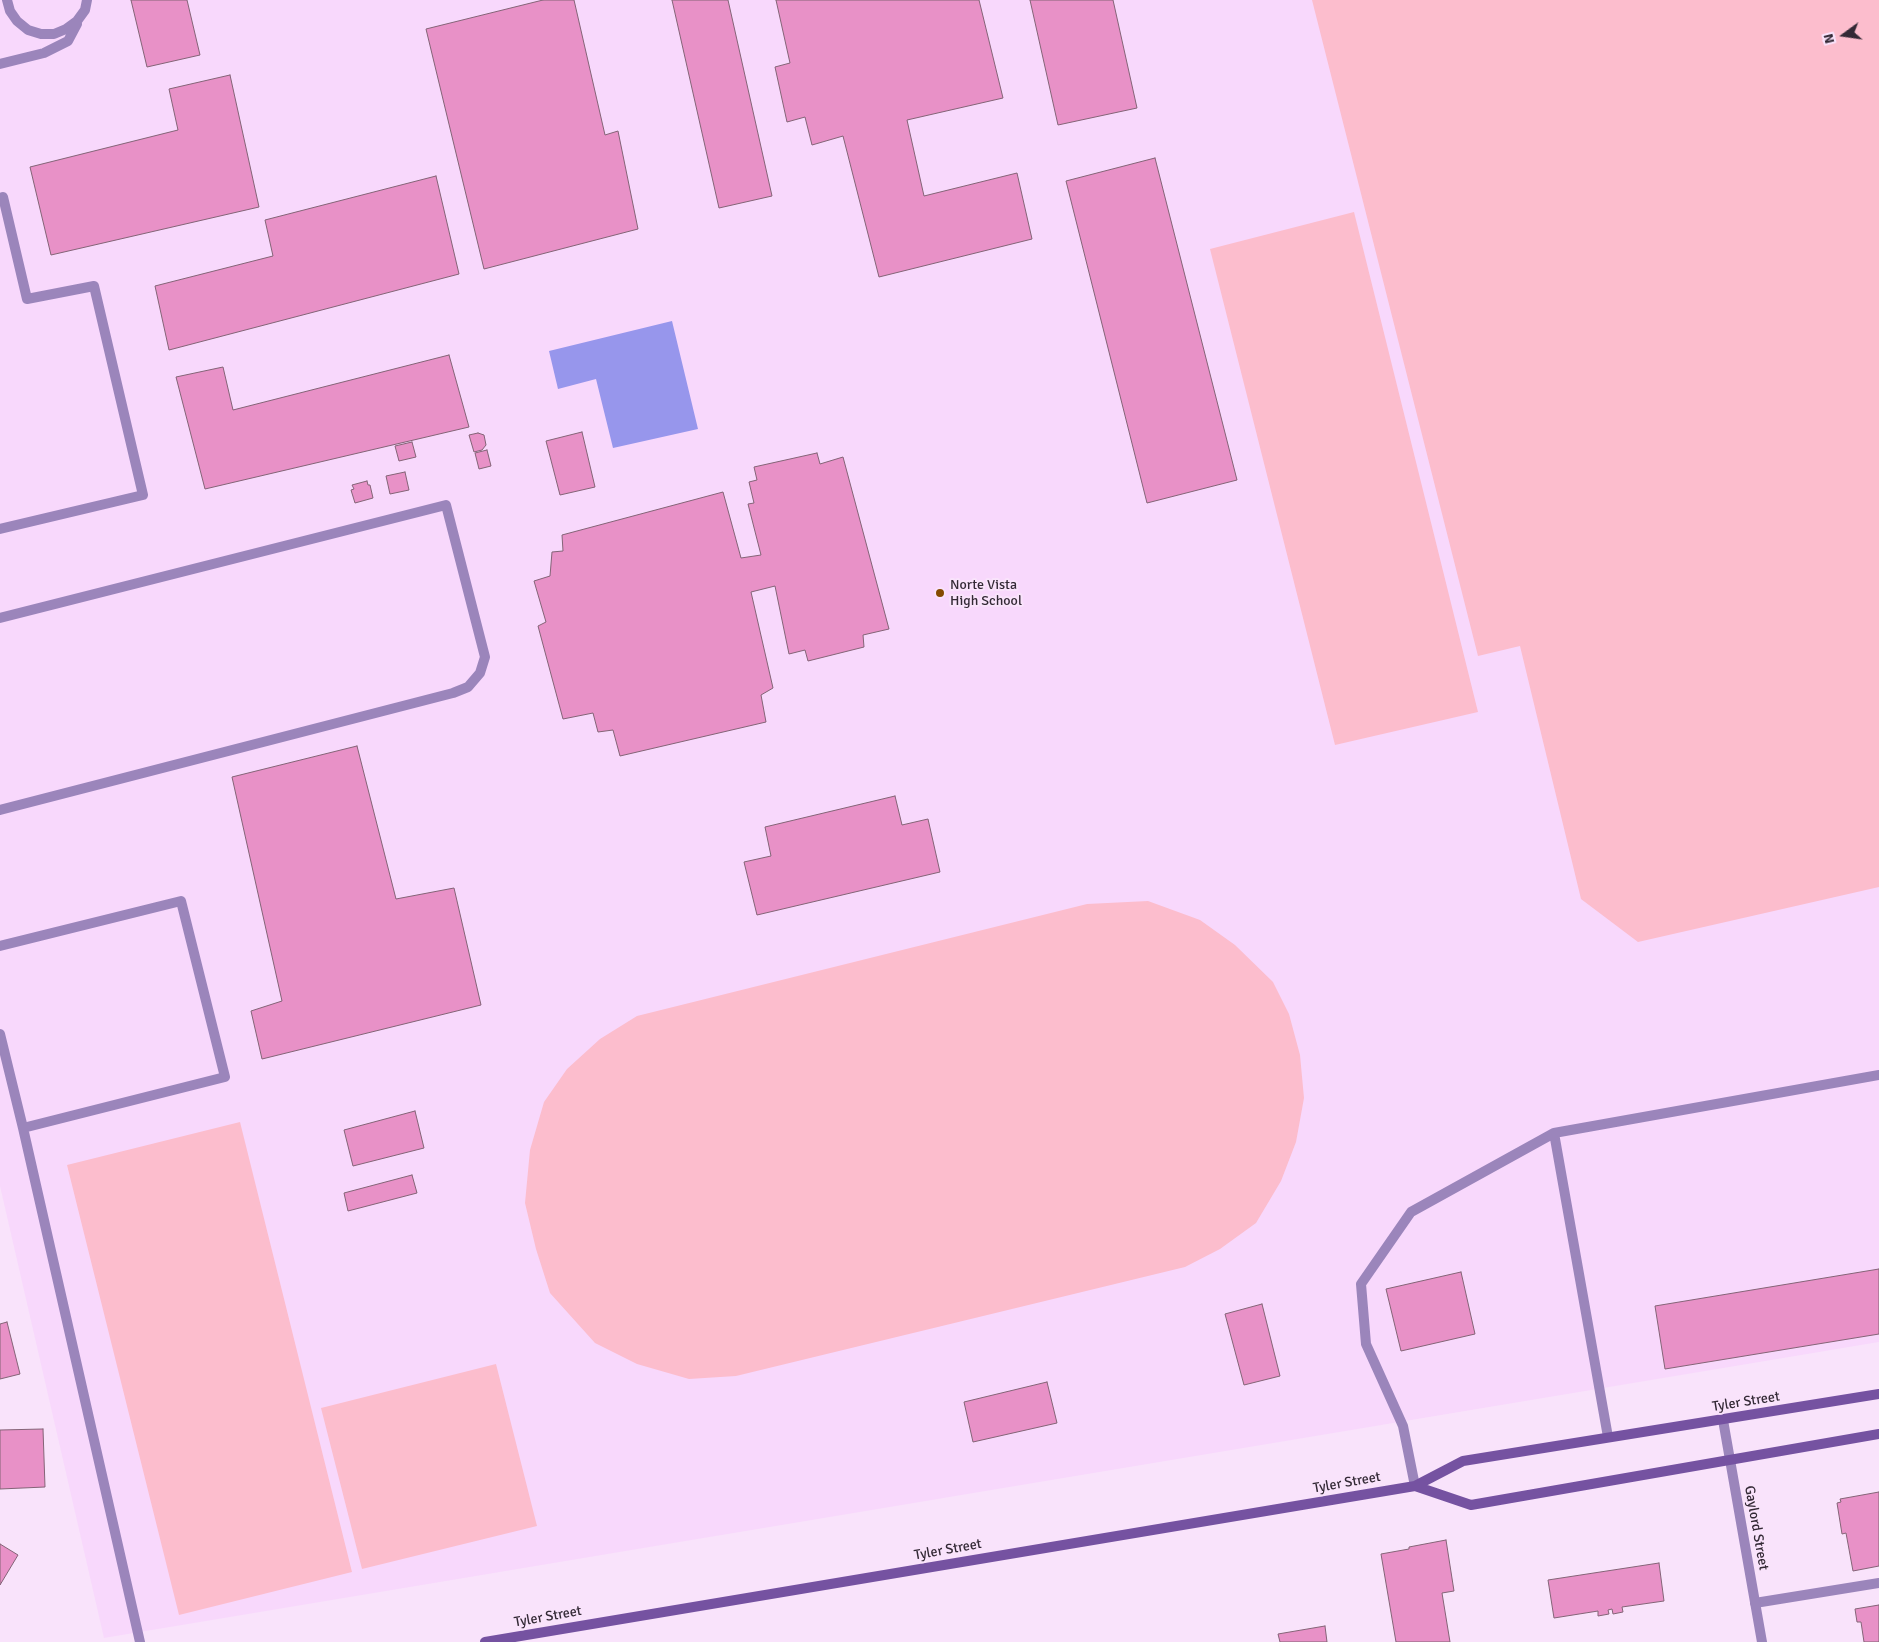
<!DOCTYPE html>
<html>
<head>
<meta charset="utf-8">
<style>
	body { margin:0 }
	#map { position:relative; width:1879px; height:1642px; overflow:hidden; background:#f9e3fb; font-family:Signika,sans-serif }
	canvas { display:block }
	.north { position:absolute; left:1819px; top:10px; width:50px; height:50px; -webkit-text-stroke:4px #f9e3fb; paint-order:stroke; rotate:256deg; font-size:14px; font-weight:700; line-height:20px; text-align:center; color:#332935 }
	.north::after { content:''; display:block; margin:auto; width:18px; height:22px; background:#332935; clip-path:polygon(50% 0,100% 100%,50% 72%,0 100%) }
</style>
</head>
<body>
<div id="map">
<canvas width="1879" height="1642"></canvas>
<div class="north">N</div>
</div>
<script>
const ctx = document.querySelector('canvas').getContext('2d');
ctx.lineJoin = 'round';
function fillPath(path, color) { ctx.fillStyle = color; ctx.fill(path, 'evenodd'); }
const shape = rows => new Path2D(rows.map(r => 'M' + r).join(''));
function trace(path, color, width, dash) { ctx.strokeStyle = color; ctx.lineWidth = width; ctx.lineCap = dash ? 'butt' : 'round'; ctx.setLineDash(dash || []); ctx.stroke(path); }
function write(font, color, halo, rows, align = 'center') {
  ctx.font = font + ' Signika,sans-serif'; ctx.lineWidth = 4; ctx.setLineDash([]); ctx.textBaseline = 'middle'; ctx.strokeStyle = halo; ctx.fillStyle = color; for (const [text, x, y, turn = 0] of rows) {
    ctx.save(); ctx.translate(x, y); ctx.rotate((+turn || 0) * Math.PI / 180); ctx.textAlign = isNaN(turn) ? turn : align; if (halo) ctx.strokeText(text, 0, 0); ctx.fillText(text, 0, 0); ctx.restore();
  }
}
fillPath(shape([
	[0,0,1879,0,1879,1342,104,1638,0,1186]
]), '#f8d8fc');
fillPath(shape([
	[1312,0,1879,0,1879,887,1638,942,1581,899,1520,646,1478,656],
	[1354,212,1478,712,1335,745,1210,249],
	[1148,901,1200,920,1235,945,1273,982,1289,1014,1300,1055,1304,1098,1296,1142,1281,1181,1256,1223,1220,1249,1185,1267,736,1376,689,1379,637,1364,595,1343,550,1293,536,1249,525,1203,530,1150,544,1102,567,1069,600,1039,637,1016,1087,904],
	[240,1122,352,1572,179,1615,67,1165],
	[496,1364,537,1526,362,1569,321,1408]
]), '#fcbdcd');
fillPath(shape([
	[672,321,698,429,613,448,596,379,558,389,549,351]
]), '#9796ec');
const building = shape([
	[131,0,187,0,200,55,147,67,131,0],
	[543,0,574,0,605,135,618,131,638,229,484,269,426,29,543,0],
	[672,0,728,0,772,196,719,208,672,0],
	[776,0,979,0,1003,98,907,120,924,196,1017,173,1032,239,879,277,843,136,812,145,805,117,787,122,775,67,790,63,776,0],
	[1030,0,1113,0,1137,108,1058,125,1030,0],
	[230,75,259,207,51,255,30,167,178,130,169,89,230,75],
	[1155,158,1237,480,1147,503,1066,181,1155,158],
	[436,176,459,274,169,350,155,286,273,256,265,220,436,176],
	[449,355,469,427,205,489,176,377,223,367,233,410,449,355],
	[582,432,595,487,560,495,546,441,582,432],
	[478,433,484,435,486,445,482,450,474,452,469,435,478,433],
	[412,442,416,457,399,461,395,446,412,442],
	[487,450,491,466,479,469,475,453,487,450],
	[817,453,820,464,843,457,889,629,863,635,864,647,808,661,805,650,789,654,775,586,751,592,773,688,761,695,766,722,620,756,613,730,598,732,593,713,563,719,538,626,546,622,534,581,550,576,552,552,563,551,562,535,723,492,741,558,761,555,748,504,754,503,749,482,757,480,754,467,817,453],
	[405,472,409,490,390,494,386,476,405,472],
	[367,481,368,485,370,485,373,498,355,503,351,490,354,489,352,485,367,481],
	[357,746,396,899,454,888,481,1005,262,1059,251,1011,282,1001,232,777,357,746],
	[895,796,902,825,928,819,940,872,757,915,744,862,771,856,765,827,895,796],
	[415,1111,424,1148,353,1166,344,1130,415,1111],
	[412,1175,417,1193,348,1211,344,1193,412,1175],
	[1879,1269,1879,1334,1665,1369,1655,1306,1879,1269],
	[1461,1272,1475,1334,1401,1351,1386,1289,1461,1272],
	[1262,1304,1280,1376,1244,1385,1225,1314,1262,1304],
	[7,1322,20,1374,0,1379,0,1324,7,1322],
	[1047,1382,1057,1423,973,1442,964,1402,1047,1382],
	[43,1429,45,1487,0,1489,0,1430,43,1429],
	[1879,1492,1879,1566,1853,1571,1846,1533,1842,1534,1837,1503,1841,1502,1840,1499,1879,1492],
	[1446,1540,1454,1591,1442,1593,1450,1642,1396,1642,1381,1554,1409,1549,1409,1547,1446,1540],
	[0,1544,18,1555,0,1585,0,1544],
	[1659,1563,1664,1601,1622,1607,1623,1612,1613,1614,1612,1609,1608,1610,1609,1614,1598,1616,1598,1611,1554,1618,1548,1580,1659,1563],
	[1879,1605,1879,1642,1864,1642,1861,1622,1857,1622,1855,1609,1879,1605],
	[1325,1626,1327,1642,1280,1642,1278,1634,1325,1626]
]);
fillPath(building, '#e891c7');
trace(building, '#846477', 1);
trace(shape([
	[7,0,10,11,17,21,28,30,41,34,54,34,66,29,77,21,85,10,87,0],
	[0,64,44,53,68,41,77,24],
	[0,198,3,197,27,299,94,286,143,495,0,529],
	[0,618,446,505,485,657,480,673,468,687,453,693,0,810],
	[0,946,181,901,225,1077,23,1128],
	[0,1034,23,1128,140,1642],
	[1554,1133,1608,1437],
	[1415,1486,1403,1426,1366,1344,1361,1284,1411,1212,1554,1133,1879,1075],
	[1755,1603,1879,1583]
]), '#9b85bb', 10);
trace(shape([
	[1723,1420,1762,1642]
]), '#9b85bb', 10);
trace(shape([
	[1415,1486,1471,1505,1879,1434],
	[485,1642,1415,1486,1463,1461,1879,1394]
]), '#7552a1', 10);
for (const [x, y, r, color] of [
	[940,593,5,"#854a01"]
]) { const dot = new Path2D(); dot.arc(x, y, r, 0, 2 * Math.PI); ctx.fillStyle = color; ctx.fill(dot); trace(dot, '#f9e3fb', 2); }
write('14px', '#332935', '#f9e3fb', [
	["Norte Vista",950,585],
	["High School",950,601]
], 'left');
write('14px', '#332935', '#f9e3fb', [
	["Tyler Street",1746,1402,-9],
	["Tyler Street",1347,1483,-10],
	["Gaylord Street",1756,1528,80],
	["Tyler Street",948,1550,-10],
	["Tyler Street",548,1617,-10]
]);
</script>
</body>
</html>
